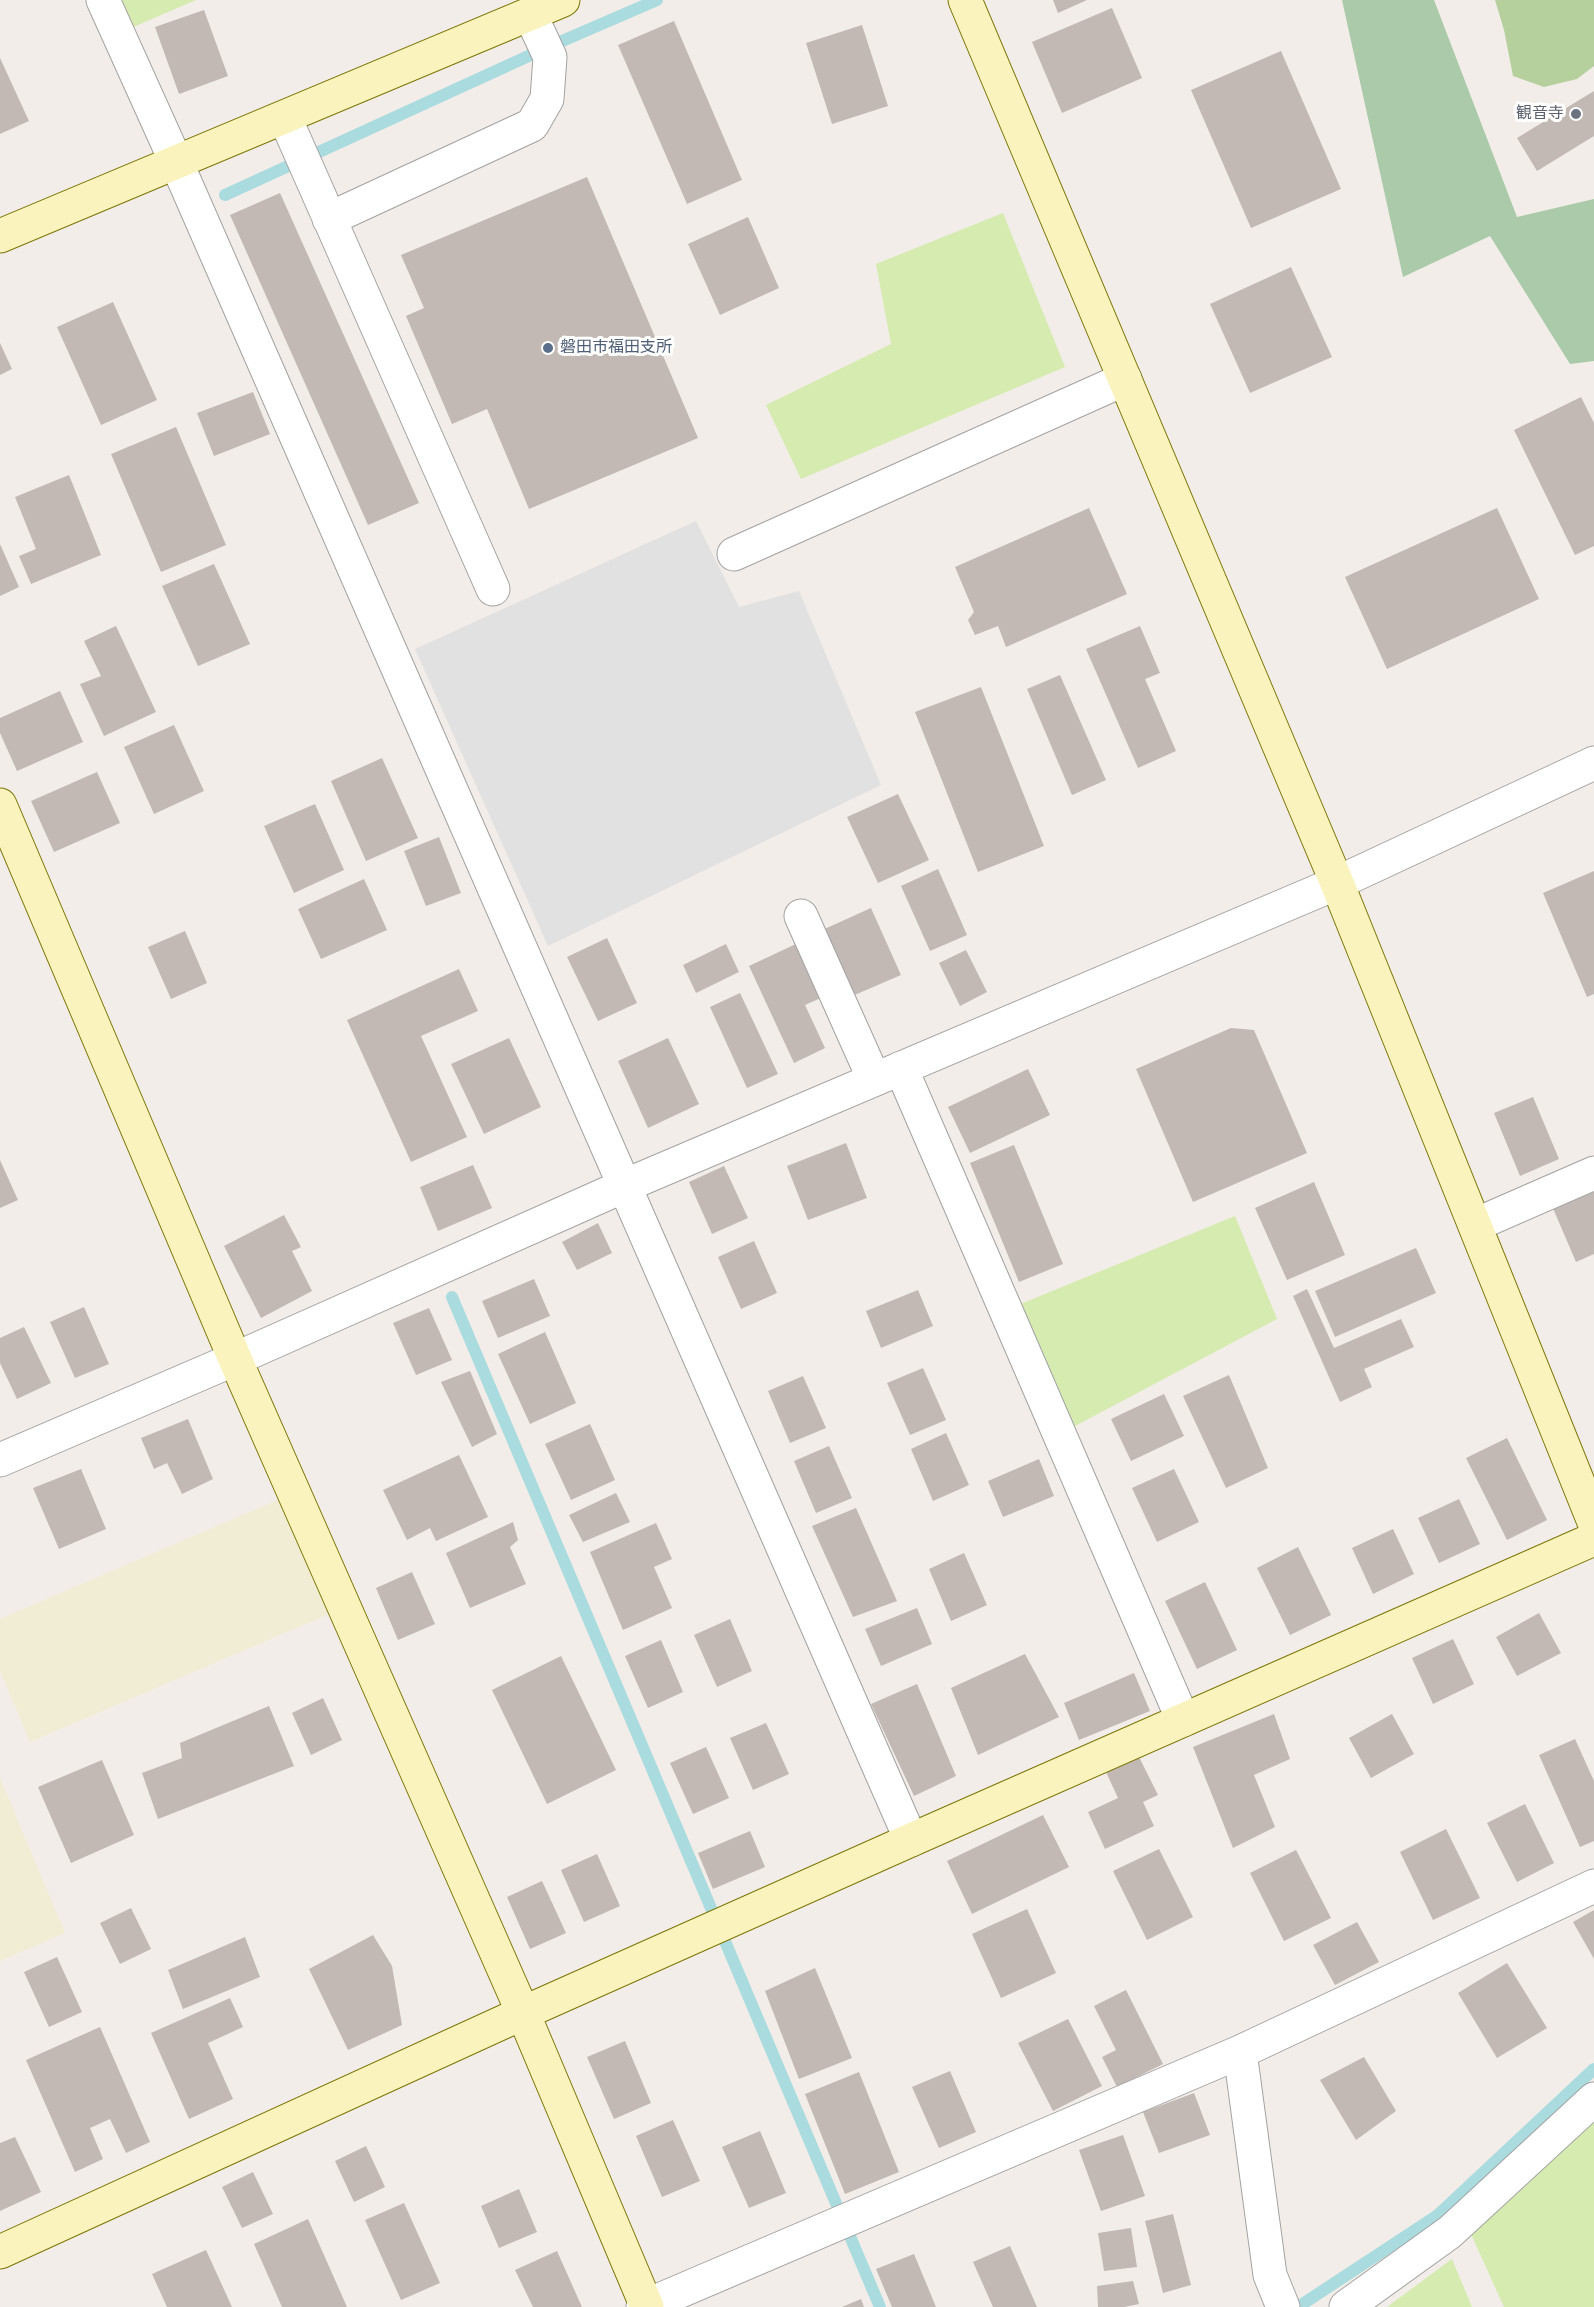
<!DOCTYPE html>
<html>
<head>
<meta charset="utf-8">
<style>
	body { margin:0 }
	canvas { display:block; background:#f2ede8 }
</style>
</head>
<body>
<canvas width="1594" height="2307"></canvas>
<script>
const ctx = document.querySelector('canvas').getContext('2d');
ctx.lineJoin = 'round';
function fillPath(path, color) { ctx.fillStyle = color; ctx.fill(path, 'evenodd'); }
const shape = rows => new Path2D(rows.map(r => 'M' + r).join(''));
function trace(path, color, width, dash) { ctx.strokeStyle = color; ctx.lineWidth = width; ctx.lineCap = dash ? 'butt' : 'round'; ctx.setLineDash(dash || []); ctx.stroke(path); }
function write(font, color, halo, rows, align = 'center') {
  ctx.font = font + ' "Fira Sans","Noto Sans JP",sans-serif'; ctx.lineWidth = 6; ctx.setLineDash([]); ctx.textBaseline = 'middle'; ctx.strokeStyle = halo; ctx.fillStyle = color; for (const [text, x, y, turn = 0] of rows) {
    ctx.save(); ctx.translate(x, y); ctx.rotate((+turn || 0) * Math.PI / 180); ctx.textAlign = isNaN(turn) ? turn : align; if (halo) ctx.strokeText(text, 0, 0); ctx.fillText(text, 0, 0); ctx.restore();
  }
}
fillPath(shape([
	[294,1493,343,1608,30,1742,0,1671,0,1619],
	[0,1778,65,1933,0,1961]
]), '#f0edd4');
fillPath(shape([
	[103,0,196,0,117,34],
	[1003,213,1065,367,801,479,766,405,891,344,876,264],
	[1235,1216,1277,1319,1060,1434,1006,1310],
	[1594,2100,1594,2307,1504,2307,1471,2234],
	[1452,2259,1472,2307,1387,2307]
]), '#d6ebaf');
fillPath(shape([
	[1495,0,1594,0,1594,66,1577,79,1544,87,1513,76,1504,30]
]), '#b5d09d');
fillPath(shape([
	[1342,0,1434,0,1517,217,1594,199,1594,361,1570,364,1490,236,1403,277]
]), '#aacaa9');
fillPath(shape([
	[696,521,739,607,799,591,881,785,548,946,415,649]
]), '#e1e1e1');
trace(shape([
	[225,195,546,48,657,0],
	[452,1297,880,2307],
	[1298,2307,1438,2215,1594,2069]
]), '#a9dbdf', 12);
fillPath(shape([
	[1053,0,1087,0,1058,13],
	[1112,8,1142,78,1062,113,1032,42],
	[204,10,228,76,179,94,155,27],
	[674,21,742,180,687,204,618,45],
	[862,25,888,106,832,124,806,43],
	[1281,51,1341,189,1251,228,1191,90],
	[0,58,29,121,0,134],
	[1594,91,1594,136,1537,171,1517,138],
	[587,177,698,438,529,509,487,409,452,424,406,316,424,308,401,255],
	[280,193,419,503,368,525,230,215],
	[748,217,779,288,720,315,688,244],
	[1291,267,1332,357,1250,393,1210,304],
	[113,302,157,400,101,425,57,327],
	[0,343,12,369,0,375],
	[253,392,270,434,214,456,197,413],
	[1581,397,1594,423,1594,546,1575,555,1514,430],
	[176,427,226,545,161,572,111,454],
	[69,475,101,555,31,584,19,556,36,549,15,497],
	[1089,508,1127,594,1006,647,998,626,975,635,968,620,974,612,955,567],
	[1497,508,1539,599,1387,669,1345,577],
	[0,544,19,587,0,596],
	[214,564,250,644,198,666,162,586],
	[116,626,156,712,104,736,80,684,101,676,84,641],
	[1140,626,1160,673,1145,679,1176,751,1138,768,1086,649],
	[1060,675,1106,780,1072,795,1027,689],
	[981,687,1044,846,978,872,915,712],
	[60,691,83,742,17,771,0,733,0,718],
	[174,725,204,791,154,814,124,747],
	[382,758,418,838,366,861,331,781],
	[97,772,120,823,54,852,31,801],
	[898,794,929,860,878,883,847,817],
	[315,804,344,870,294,893,264,826],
	[439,837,461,893,426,906,404,851],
	[938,869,967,935,930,951,901,886],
	[1594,871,1594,994,1587,997,1543,893],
	[364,879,387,930,321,959,298,909],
	[871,908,901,975,850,997,820,931],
	[185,931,207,983,171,999,148,947],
	[607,938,637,1003,598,1021,567,957],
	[798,943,823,997,805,1005,825,1048,794,1063,749,966],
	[726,944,739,972,696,993,683,965],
	[966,950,987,992,960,1006,939,963],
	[459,969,478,1011,421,1036,467,1137,411,1162,347,1020],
	[740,993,778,1074,747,1088,710,1007],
	[1231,1028,1254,1030,1307,1153,1193,1202,1136,1069],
	[509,1038,541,1107,484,1134,451,1064],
	[668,1038,699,1104,648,1128,618,1061],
	[1028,1069,1050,1115,970,1153,948,1107],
	[1533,1097,1559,1159,1520,1176,1494,1113],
	[846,1143,867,1198,808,1220,787,1166],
	[1014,1145,1063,1264,1019,1282,970,1163],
	[0,1160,18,1200,0,1208],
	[473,1165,492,1208,438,1231,420,1187],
	[724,1166,748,1218,712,1234,689,1182],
	[1314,1182,1345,1255,1287,1280,1255,1208],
	[1594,1188,1594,1254,1576,1262,1552,1206],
	[284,1215,301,1247,292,1251,312,1291,261,1318,224,1246],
	[598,1223,612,1253,577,1270,562,1242],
	[754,1241,777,1293,741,1309,718,1257],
	[1416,1248,1436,1293,1335,1337,1315,1291],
	[534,1279,550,1316,498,1338,482,1301],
	[1307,1289,1334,1348,1401,1319,1414,1347,1364,1369,1372,1387,1340,1402,1293,1296],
	[918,1290,933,1326,881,1348,866,1311],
	[84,1307,109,1364,75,1378,50,1322],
	[429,1308,452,1360,416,1375,393,1323],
	[24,1327,51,1383,17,1399,0,1363,0,1338],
	[545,1332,576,1403,530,1424,498,1354],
	[923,1368,946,1420,910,1435,887,1383],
	[470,1371,497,1434,472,1447,441,1382],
	[1229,1375,1268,1468,1226,1488,1183,1396],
	[803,1376,826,1428,790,1443,768,1391],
	[1164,1394,1184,1436,1131,1461,1111,1419],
	[188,1419,213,1479,182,1494,167,1463,154,1469,141,1438],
	[590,1424,615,1480,571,1500,545,1444],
	[946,1433,969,1485,933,1501,911,1449],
	[1507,1438,1547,1520,1507,1540,1466,1458],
	[829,1446,852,1498,816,1513,794,1461],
	[459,1455,488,1517,436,1541,430,1528,407,1540,383,1490],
	[1039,1459,1054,1496,1003,1517,988,1481],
	[81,1469,106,1529,59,1549,33,1488],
	[1174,1469,1199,1522,1157,1542,1132,1488],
	[616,1493,630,1522,583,1542,569,1515],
	[1459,1499,1480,1544,1439,1563,1418,1518],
	[856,1508,897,1601,853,1617,812,1526],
	[513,1522,518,1540,510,1547,526,1584,470,1608,446,1553],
	[656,1523,672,1559,654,1567,672,1608,623,1630,590,1552],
	[1393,1529,1414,1574,1373,1594,1352,1548],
	[1298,1547,1331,1615,1290,1635,1257,1568],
	[964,1553,987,1605,951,1621,929,1569],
	[412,1572,435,1624,398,1640,376,1588],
	[1205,1582,1237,1650,1197,1669,1165,1601],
	[917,1608,932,1644,881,1666,865,1629],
	[1539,1613,1561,1653,1517,1676,1496,1637],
	[730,1619,752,1671,717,1687,694,1635],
	[1453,1639,1474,1684,1433,1704,1412,1658],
	[661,1640,683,1692,648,1708,625,1656],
	[1025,1654,1059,1717,978,1755,951,1688],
	[561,1656,616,1770,547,1804,492,1690],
	[1134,1673,1150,1711,1079,1740,1064,1703],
	[917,1684,956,1776,914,1796,871,1704],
	[323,1698,342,1740,311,1755,292,1713],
	[269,1706,294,1766,158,1819,142,1773,182,1758,180,1743],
	[1274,1714,1290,1759,1254,1775,1275,1827,1233,1848,1193,1747],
	[1392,1714,1414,1754,1371,1778,1349,1738],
	[766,1723,789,1774,753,1790,730,1738],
	[1575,1739,1594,1781,1594,1841,1580,1847,1539,1755],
	[706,1747,729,1798,693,1814,670,1763],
	[1139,1757,1158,1795,1143,1802,1154,1826,1105,1849,1088,1812,1118,1798,1106,1772],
	[102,1760,134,1835,71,1863,38,1787],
	[1525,1804,1554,1863,1517,1882,1487,1823],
	[1043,1815,1069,1867,972,1914,947,1861],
	[1446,1829,1480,1898,1433,1920,1400,1852],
	[750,1831,765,1867,713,1889,698,1853],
	[1159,1849,1193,1917,1147,1940,1113,1871],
	[1296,1850,1331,1918,1284,1941,1250,1873],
	[597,1854,620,1906,584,1922,561,1870],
	[542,1881,566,1933,530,1949,507,1897],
	[131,1908,151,1949,120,1964,100,1923],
	[1027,1909,1056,1973,1001,1998,972,1934],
	[1594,1910,1594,1959,1573,1922],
	[1357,1922,1379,1962,1335,1985,1313,1945],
	[373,1935,392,1966,402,2025,348,2050,309,1969],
	[245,1937,260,1977,183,2009,168,1970],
	[57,1957,82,2012,49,2027,24,1972],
	[1507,1963,1547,2028,1497,2058,1458,1993],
	[815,1968,852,2058,799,2079,765,1991],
	[1126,1990,1163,2064,1117,2087,1102,2057,1116,2050,1094,2006],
	[230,1998,243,2027,208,2043,233,2099,189,2119,151,2033],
	[1068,2019,1102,2086,1053,2111,1018,2043],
	[100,2027,150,2142,126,2153,110,2119,90,2128,103,2159,75,2172,26,2060],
	[625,2041,651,2103,614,2119,587,2057],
	[1364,2057,1396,2111,1356,2140,1320,2080],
	[950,2071,976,2132,939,2148,912,2087],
	[859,2072,899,2172,845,2194,805,2094],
	[1194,2093,1210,2135,1159,2153,1143,2112],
	[673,2120,700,2181,662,2197,636,2136],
	[760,2131,786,2193,749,2208,722,2147],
	[1123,2135,1145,2196,1101,2211,1079,2150],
	[15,2137,41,2192,0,2211,0,2143],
	[366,2146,385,2187,354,2202,335,2161],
	[253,2172,273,2214,242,2228,222,2187],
	[519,2189,537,2232,499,2248,481,2206],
	[404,2203,440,2283,401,2300,365,2220],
	[1173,2214,1191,2285,1163,2293,1145,2221],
	[308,2219,347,2307,282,2307,254,2244],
	[1131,2228,1137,2267,1104,2271,1098,2233],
	[1010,2246,1037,2307,993,2307,973,2262],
	[206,2250,232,2307,167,2307,152,2274],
	[557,2251,582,2307,533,2307,515,2270],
	[914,2254,936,2307,892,2307,876,2269],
	[1133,2281,1139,2304,1124,2307,1098,2307,1097,2286],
	[861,2299,864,2307,842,2307]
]), '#c2b8b4');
const street = shape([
	[103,0,177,164,911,1840],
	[285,118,493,589],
	[329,219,532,125,547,99,550,57,530,14],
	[734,554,1125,379],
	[801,916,874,1079],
	[901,1068,1183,1720],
	[1475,1225,1594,1173],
	[0,1460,235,1359,624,1186,1337,883,1594,763],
	[1240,2052,1270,2275,1283,2307],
	[643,2307,1240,2052,1594,1886],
	[1346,2307,1450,2232,1594,2099]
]);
const secondary = shape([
	[965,0,1337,883,1594,1522],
	[0,236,563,0],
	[0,805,235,1359,523,2013,647,2307],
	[0,2252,523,2013,911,1840,1594,1539]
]);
trace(street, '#a2a2a2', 35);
trace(secondary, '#7c7605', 35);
trace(street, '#fff', 33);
trace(secondary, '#faf3be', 33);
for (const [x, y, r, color] of [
	[1576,114,6,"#6b7280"],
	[548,348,6,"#5c6f8a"]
]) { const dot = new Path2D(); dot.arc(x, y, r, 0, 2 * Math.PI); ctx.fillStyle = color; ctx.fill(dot); trace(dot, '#fff', 2); }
write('16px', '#5b616d', '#fff', [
	["観音寺",1564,114]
], 'right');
write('16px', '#4e5e75', '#fff', [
	["磐田市福田支所",560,348]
], 'left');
</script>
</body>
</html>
